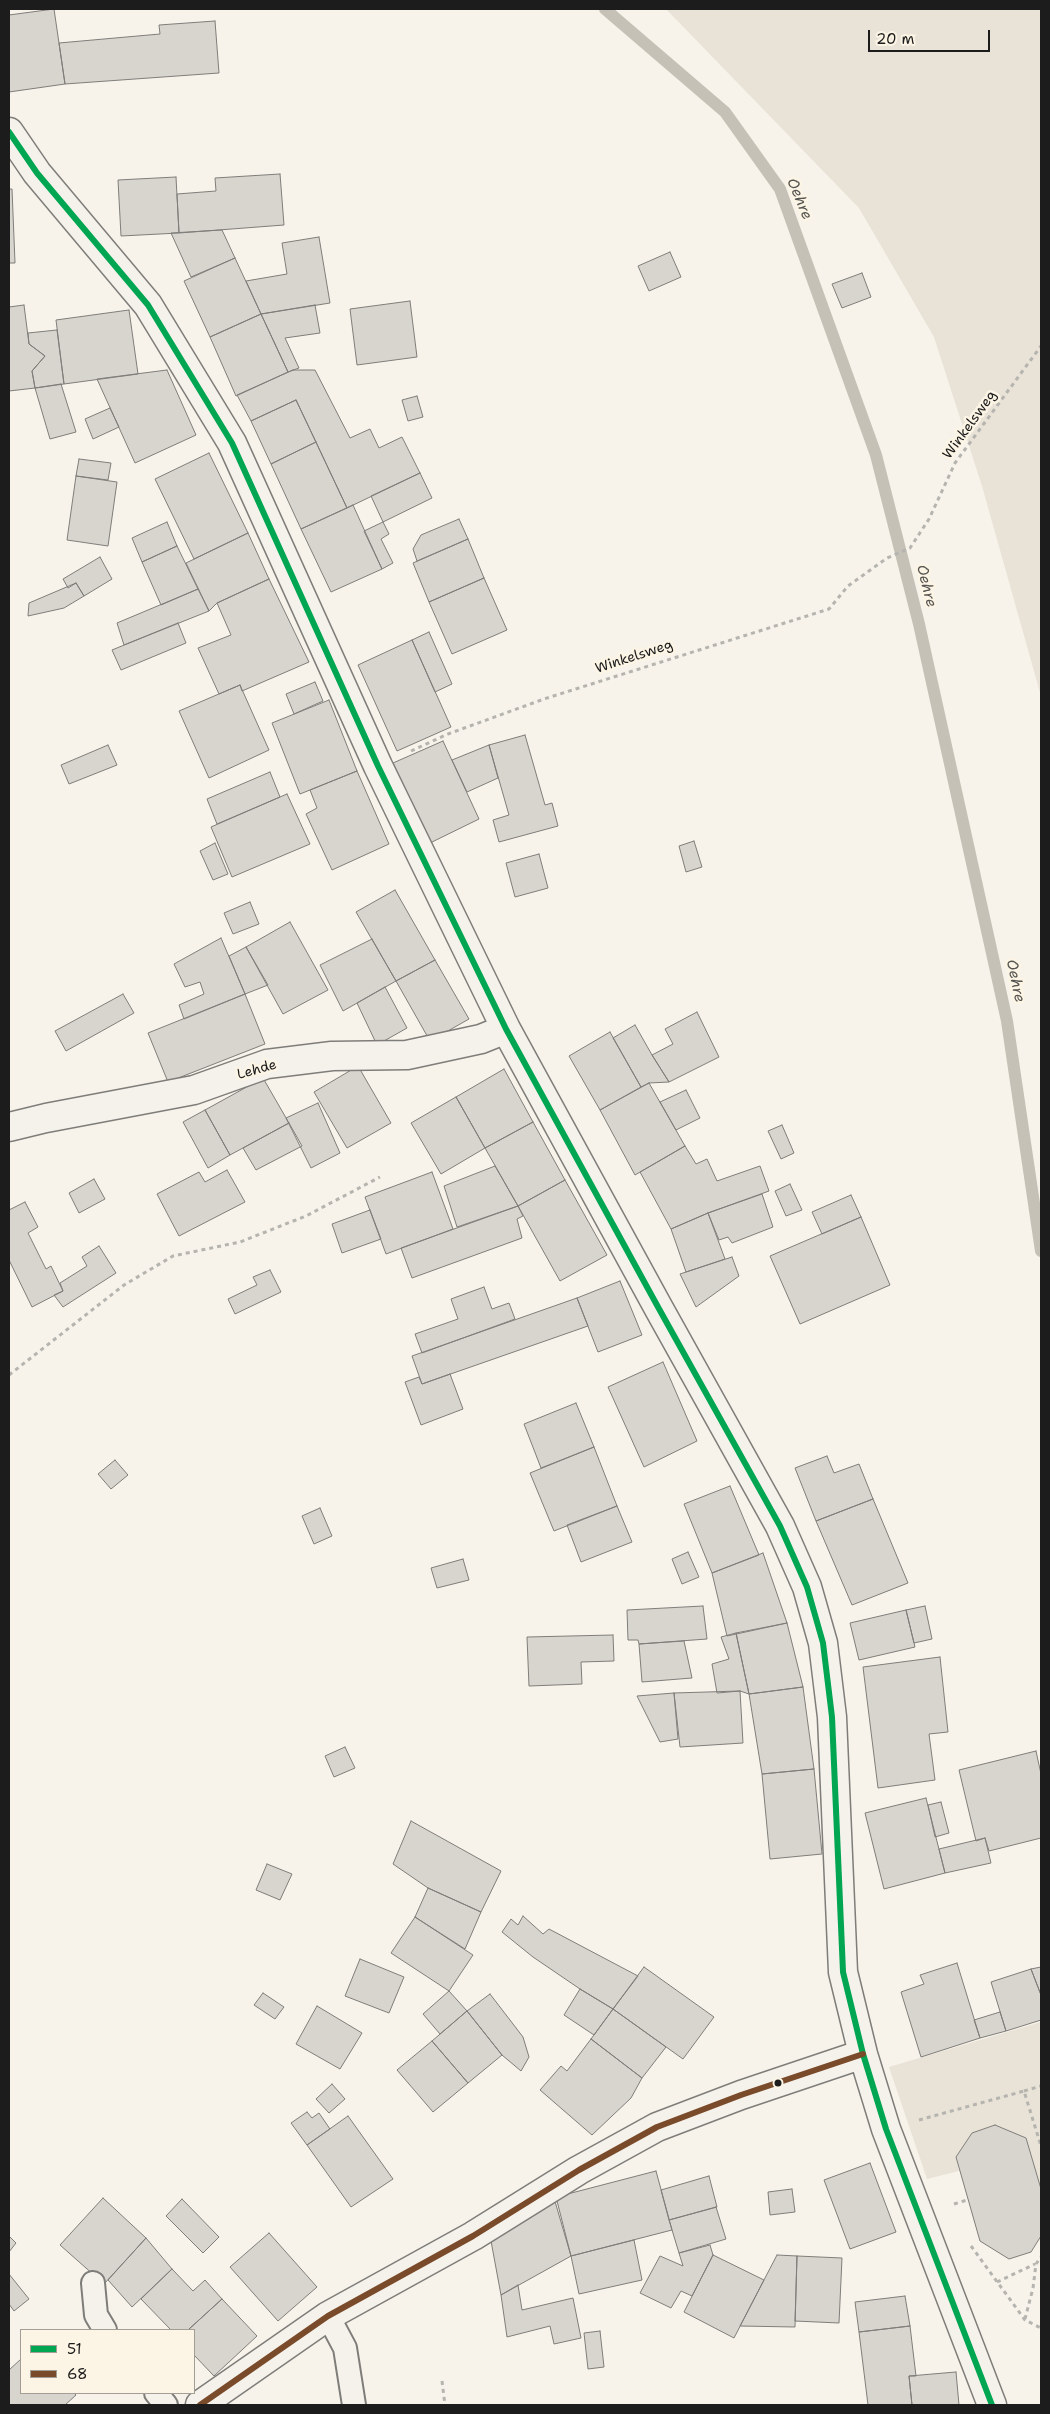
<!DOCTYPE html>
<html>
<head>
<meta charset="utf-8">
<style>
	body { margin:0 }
	#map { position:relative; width:1050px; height:2414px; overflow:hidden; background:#f7f3ea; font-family:"Shantell Sans",sans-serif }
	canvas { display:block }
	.frame { position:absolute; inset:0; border:10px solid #1c1c1c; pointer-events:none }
	.legend { position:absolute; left:20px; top:2329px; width:175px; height:65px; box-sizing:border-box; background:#fcf5e5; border:1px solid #a29e95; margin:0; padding:6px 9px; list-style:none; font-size:15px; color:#1c1c1c }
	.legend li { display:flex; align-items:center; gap:10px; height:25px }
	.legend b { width:25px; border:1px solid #a29e95 }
	.scale { position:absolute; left:868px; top:30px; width:122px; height:22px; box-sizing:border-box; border:2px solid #1c1c1c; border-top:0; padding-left:6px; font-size:15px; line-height:18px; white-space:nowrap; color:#1c1c1c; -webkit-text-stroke:4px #fcf5e5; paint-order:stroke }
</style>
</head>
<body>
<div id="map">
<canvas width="1050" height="2414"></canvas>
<div class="frame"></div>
<ul class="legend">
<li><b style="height:6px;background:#00a651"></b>51</li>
<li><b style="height:6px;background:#7a4b2a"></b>68</li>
</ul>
<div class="scale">20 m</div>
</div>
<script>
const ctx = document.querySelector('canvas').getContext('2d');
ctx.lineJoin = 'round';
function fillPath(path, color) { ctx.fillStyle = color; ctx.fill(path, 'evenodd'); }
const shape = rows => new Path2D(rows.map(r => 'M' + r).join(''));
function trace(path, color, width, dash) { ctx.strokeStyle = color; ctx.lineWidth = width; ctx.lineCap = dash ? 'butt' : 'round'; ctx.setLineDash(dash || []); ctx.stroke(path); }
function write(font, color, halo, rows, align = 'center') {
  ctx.font = font + ' "Shantell Sans",sans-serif'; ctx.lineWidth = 5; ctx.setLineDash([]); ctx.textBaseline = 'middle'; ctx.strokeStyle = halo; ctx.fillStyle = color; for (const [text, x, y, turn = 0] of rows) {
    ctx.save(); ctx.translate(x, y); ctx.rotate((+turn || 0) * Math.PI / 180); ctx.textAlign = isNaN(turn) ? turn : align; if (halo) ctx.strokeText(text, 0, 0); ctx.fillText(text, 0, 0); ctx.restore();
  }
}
fillPath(shape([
	[666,9,1041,9,1041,696,982,486,934,337,859,208],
	[1041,2022,1041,2189,1026,2138,995,2125,972,2133,956,2157,959,2171,927,2179,889,2067]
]), '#e8e2d7');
trace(shape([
	[605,9,725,112,780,189,876,455,919,624,1007,1021,1041,1251]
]), '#c5c1b7', 12);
const building = shape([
	[54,9,65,84,9,92,9,15,54,9],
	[215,21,219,73,65,84,59,43,160,34,159,25,215,21],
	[280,174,284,225,179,233,177,194,216,191,215,178,280,174],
	[176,177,179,233,121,236,118,180,176,177],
	[9,189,12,189,15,263,9,263,9,189],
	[222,230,235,258,191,277,171,233,222,230],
	[319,237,330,303,261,314,246,281,287,274,282,243,319,237],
	[670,252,681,277,649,291,638,266,670,252],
	[235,258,261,314,210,337,184,281,235,258],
	[862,273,871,297,842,308,832,284,862,273],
	[410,301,417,357,357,365,350,309,410,301],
	[24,305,29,344,45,356,32,371,35,388,9,391,9,307,24,305],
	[315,305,320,333,285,338,299,368,288,372,261,314,315,305],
	[129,310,138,374,64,384,56,320,129,310],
	[261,314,288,372,236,396,210,337,261,314],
	[57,330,64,384,35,388,32,371,45,356,29,344,28,333,57,330],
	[167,370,196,435,135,463,97,379,167,370],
	[293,370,315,370,350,438,370,429,379,448,402,437,420,473,347,508,296,400,251,421,237,395,293,370],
	[61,384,76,432,50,439,35,388,61,384],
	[417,396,423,417,408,421,402,400,417,396],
	[296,400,316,442,271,464,251,421,296,400],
	[110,408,119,427,93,439,85,419,110,408],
	[316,442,347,508,301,529,271,464,316,442],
	[209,453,248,533,194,559,155,479,209,453],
	[79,459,111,463,108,480,76,476,79,459],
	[420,473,432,498,383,522,371,496,420,473],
	[76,476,117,482,108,546,67,540,76,476],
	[353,505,382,569,331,592,301,529,353,505],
	[459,519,468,539,417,561,413,549,421,535,459,519],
	[167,522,177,546,142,562,132,538,167,522],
	[383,522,389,534,381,539,393,563,382,569,364,531,383,522],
	[248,533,269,579,217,603,209,611,186,563,248,533],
	[468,539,484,578,429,602,413,563,468,539],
	[177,546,198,589,161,605,142,562,177,546],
	[100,557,112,579,84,596,76,583,68,588,63,579,100,557],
	[484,578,507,630,452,654,429,602,484,578],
	[269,579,309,662,242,691,240,685,219,694,198,648,231,635,217,603,269,579],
	[76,583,84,596,64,608,28,616,29,603,76,583],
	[198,589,209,611,124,645,117,623,198,589],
	[178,623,186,643,121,670,112,650,178,623],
	[429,632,452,684,435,692,412,640,429,632],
	[412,640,451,727,397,751,358,665,412,640],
	[315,682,323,701,294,714,286,694,315,682],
	[240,685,269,750,209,778,179,711,240,685],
	[329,700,357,771,300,794,272,723,329,700],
	[525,735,545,805,552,803,558,826,499,842,493,820,509,815,489,745,525,735],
	[443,741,479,819,430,843,393,763,443,741],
	[108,745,117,765,69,784,61,765,108,745],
	[489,745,498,778,467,792,452,760,489,745],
	[357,771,389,844,332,870,306,814,317,808,310,790,357,771],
	[270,772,280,797,217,824,207,799,270,772],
	[287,794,310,844,232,877,211,827,287,794],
	[694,841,702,867,686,872,679,846,694,841],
	[215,843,228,874,213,880,200,851,215,843],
	[539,854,548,888,515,897,506,863,539,854],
	[395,890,435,960,396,981,356,912,395,890],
	[250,902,259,924,233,934,224,913,250,902],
	[290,922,328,990,283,1014,246,947,290,922],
	[221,938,245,994,184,1019,179,1005,204,994,200,982,185,987,174,964,221,938],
	[372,939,396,981,343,1011,320,965,372,939],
	[246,947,268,985,245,994,229,956,246,947],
	[435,960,469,1019,430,1041,396,981,435,960],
	[385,987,407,1028,377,1045,357,1003,385,987],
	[123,994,134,1013,66,1051,55,1031,123,994],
	[245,994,265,1044,168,1082,148,1033,245,994],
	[697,1012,719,1057,669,1082,652,1055,673,1044,665,1029,697,1012],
	[635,1025,652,1055,669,1082,649,1083,641,1087,613,1038,635,1025],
	[610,1032,641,1087,600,1110,569,1056,610,1032],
	[358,1066,391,1123,347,1148,314,1092,358,1066],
	[504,1069,533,1122,485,1148,456,1097,504,1069],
	[263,1078,289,1123,230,1155,205,1110,263,1078],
	[649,1083,685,1146,635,1175,600,1110,649,1083],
	[686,1090,700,1118,676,1130,660,1102,686,1090],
	[456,1097,485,1148,441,1174,411,1123,456,1097],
	[318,1103,340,1153,311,1168,286,1118,318,1103],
	[205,1110,230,1155,208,1168,183,1122,205,1110],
	[533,1122,565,1180,518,1206,485,1148,533,1122],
	[289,1123,302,1146,256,1170,243,1148,289,1123],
	[782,1125,794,1153,781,1159,768,1131,782,1125],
	[685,1146,696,1164,707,1159,717,1181,760,1166,769,1191,708,1213,671,1229,640,1172,685,1146],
	[495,1166,518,1206,457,1227,444,1186,495,1166],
	[227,1170,245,1202,179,1236,157,1194,199,1172,205,1182,227,1170],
	[432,1172,453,1229,386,1254,365,1197,432,1172],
	[94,1179,105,1199,79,1213,69,1193,94,1179],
	[565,1180,607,1255,560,1281,518,1206,565,1180],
	[790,1184,802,1210,786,1216,775,1191,790,1184],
	[762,1194,773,1227,732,1243,728,1237,719,1240,708,1213,762,1194],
	[851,1195,861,1217,822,1234,812,1212,851,1195],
	[25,1202,38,1227,28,1233,46,1269,51,1266,63,1291,32,1307,9,1260,9,1210,25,1202],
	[518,1206,523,1216,517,1219,522,1238,412,1278,401,1248,518,1206],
	[370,1210,381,1239,342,1253,332,1224,370,1210],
	[708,1213,725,1259,686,1272,671,1229,708,1213],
	[861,1217,890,1285,800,1324,770,1256,861,1217],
	[99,1246,116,1273,63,1307,54,1295,63,1291,60,1283,87,1266,82,1257,99,1246],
	[732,1257,739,1276,696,1307,680,1274,732,1257],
	[270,1270,281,1292,235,1314,228,1299,257,1285,253,1277,270,1270],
	[620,1281,642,1335,598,1352,577,1298,620,1281],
	[484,1287,492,1309,509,1303,515,1319,422,1353,415,1334,458,1319,451,1299,484,1287],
	[577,1298,588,1326,422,1384,412,1356,577,1298],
	[663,1362,697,1441,644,1467,608,1387,663,1362],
	[450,1374,463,1409,421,1425,405,1382,419,1377,422,1384,450,1374],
	[576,1403,594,1447,541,1468,524,1424,576,1403],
	[594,1447,617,1506,554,1531,530,1473,594,1447],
	[827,1456,834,1473,859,1464,873,1499,816,1521,795,1468,827,1456],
	[115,1460,128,1475,111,1489,98,1474,115,1460],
	[730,1486,759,1555,712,1573,684,1504,730,1486],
	[873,1499,908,1583,852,1605,816,1521,873,1499],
	[617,1506,632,1542,581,1562,567,1525,617,1506],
	[320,1508,332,1536,314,1544,302,1516,320,1508],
	[688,1552,699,1577,682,1584,672,1559,688,1552],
	[763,1553,787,1623,727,1636,712,1573,763,1553],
	[463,1559,469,1580,437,1588,431,1568,463,1559],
	[703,1606,707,1639,639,1644,638,1640,628,1640,627,1610,703,1606],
	[925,1606,932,1639,914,1643,906,1610,925,1606],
	[906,1610,915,1647,859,1660,850,1623,906,1610],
	[787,1623,803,1687,749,1694,736,1633,787,1623],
	[736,1633,749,1694,740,1691,717,1693,712,1664,729,1659,721,1637,736,1633],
	[613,1635,614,1661,581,1662,582,1684,529,1686,527,1637,613,1635],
	[684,1641,692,1678,642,1682,639,1644,684,1641],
	[940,1657,948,1732,929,1734,935,1780,878,1788,863,1667,940,1657],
	[803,1687,814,1769,762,1774,749,1694,803,1687],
	[740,1691,743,1743,680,1747,674,1693,740,1691],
	[674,1693,678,1739,660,1742,637,1696,674,1693],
	[345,1747,355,1768,334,1777,325,1756,345,1747],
	[1036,1751,1041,1774,1041,1838,989,1851,985,1838,976,1841,959,1770,1036,1751],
	[814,1769,822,1854,770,1859,762,1774,814,1769],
	[926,1798,945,1873,884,1889,865,1813,926,1798],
	[941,1802,949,1833,935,1837,928,1805,941,1802],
	[411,1821,501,1871,481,1912,428,1888,393,1864,411,1821],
	[985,1838,991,1863,945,1873,939,1849,985,1838],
	[267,1864,292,1874,280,1900,256,1890,267,1864],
	[428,1888,481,1912,465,1949,415,1917,428,1888],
	[523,1916,543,1934,549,1929,638,1976,613,2009,580,1989,533,1957,502,1932,511,1919,518,1925,523,1916],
	[415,1917,473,1955,449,1991,391,1953,415,1917],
	[360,1959,404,1977,389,2013,345,1996,360,1959],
	[957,1963,980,2038,921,2057,901,1992,924,1984,920,1975,957,1963],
	[644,1967,714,2017,683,2059,613,2009,644,1967],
	[1041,1967,1041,1995,1031,1969,1041,1967],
	[1031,1969,1041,1995,1041,2020,1006,2031,991,1982,1031,1969],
	[580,1989,613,2009,594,2035,564,2015,580,1989],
	[449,1991,467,2011,440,2034,423,2014,449,1991],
	[263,1993,284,2007,275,2019,254,2005,263,1993],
	[490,1994,523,2037,529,2057,521,2071,502,2055,467,2011,490,1994],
	[317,2006,362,2033,340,2069,296,2044,317,2006],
	[613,2009,666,2047,642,2078,591,2039,613,2009],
	[467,2011,502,2055,468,2083,432,2041,467,2011],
	[1000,2012,1006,2031,980,2038,974,2020,1000,2012],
	[591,2039,642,2078,631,2098,592,2135,540,2090,561,2066,567,2071,591,2039],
	[432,2041,468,2083,433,2112,397,2070,432,2041],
	[332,2084,345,2099,329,2113,316,2099,332,2084],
	[307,2112,312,2118,319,2113,330,2129,307,2145,291,2123,307,2112],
	[348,2116,393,2179,351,2207,307,2145,348,2116],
	[995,2125,1026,2138,1041,2189,1041,2236,1031,2252,1009,2259,980,2241,956,2157,972,2133,995,2125],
	[870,2163,896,2232,850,2249,824,2180,870,2163],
	[656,2171,672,2230,571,2256,556,2197,656,2171],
	[709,2176,717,2207,669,2220,661,2190,709,2176],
	[792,2189,795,2212,770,2215,768,2192,792,2189],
	[103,2198,146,2238,104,2284,60,2245,103,2198],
	[554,2198,571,2256,501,2295,491,2241,554,2198],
	[182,2199,219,2237,203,2253,166,2216,182,2199],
	[716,2207,726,2239,679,2253,669,2220,716,2207],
	[269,2233,317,2287,278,2321,230,2267,269,2233],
	[9,2236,16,2243,9,2252,9,2236],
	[146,2238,172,2269,132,2307,108,2280,146,2238],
	[634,2240,642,2280,579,2294,571,2256,634,2240],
	[710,2245,713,2255,692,2296,681,2291,671,2308,640,2293,660,2256,683,2266,679,2253,710,2245],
	[713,2255,764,2280,734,2338,684,2312,713,2255],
	[777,2255,797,2256,795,2327,740,2326,777,2255],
	[797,2256,842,2258,839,2323,795,2321,797,2256],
	[172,2269,193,2291,205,2280,222,2299,188,2330,171,2330,141,2299,172,2269],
	[9,2274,29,2299,14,2311,9,2304,9,2274],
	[518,2285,522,2310,573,2298,581,2338,554,2344,550,2326,507,2337,501,2295,518,2285],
	[905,2296,910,2326,859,2332,855,2302,905,2296],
	[222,2299,257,2336,214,2376,194,2355,194,2330,188,2330,222,2299],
	[910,2326,916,2376,909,2376,912,2405,868,2405,859,2332,910,2326],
	[600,2331,604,2367,588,2369,584,2333,600,2331],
	[21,2359,21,2393,74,2393,76,2395,65,2405,9,2405,9,2370,21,2359],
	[956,2372,959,2405,912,2405,909,2376,956,2372]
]);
fillPath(building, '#d8d5cf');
trace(building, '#7f7d79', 1);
const lane = shape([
	[93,2283,96,2315,105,2330],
	[328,2316,345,2348,354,2405],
	[156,2393,166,2405]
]);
const street = shape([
	[9,132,37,173,148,305,232,443,378,766,506,1029,658,1307,780,1526,807,1587,823,1643,832,1717,843,1972,863,2054,886,2129,992,2405],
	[9,1127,46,1118,194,1090,267,1064,332,1056,407,1055,481,1039,506,1029],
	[200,2405,328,2316,473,2236,579,2170,657,2127,741,2095,863,2054]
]);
trace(lane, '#7f7d79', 26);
trace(street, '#7f7d79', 31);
trace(shape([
	[411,751,448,734,544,699,829,609,848,586,887,558,910,548,929,519,955,463,1041,346],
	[9,1375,124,1285,173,1256,240,1242,306,1216,380,1177],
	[1024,2091,1041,2086],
	[919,2120,1024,2091,1041,2146],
	[954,2204,967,2200],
	[971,2246,1025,2320,1041,2328],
	[997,2282,1035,2264],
	[1025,2319,1033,2288,1036,2264,1041,2257],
	[442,2381,445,2405]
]), '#b6b4af', 3, [4, 4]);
trace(lane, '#f5f2ec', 22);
trace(street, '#f5f2ec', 28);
trace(shape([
	[9,132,37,173,148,305,232,443,378,766,506,1029,658,1307,780,1526,807,1587,823,1643,832,1717,843,1972,863,2054,886,2129,992,2405]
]), '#00a651', 6);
trace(shape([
	[200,2405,328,2316,473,2236,579,2170,657,2127,741,2095,863,2054]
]), '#7a4b2a', 6);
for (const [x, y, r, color] of [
	[778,2083,4.5,"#1c1c1c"]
]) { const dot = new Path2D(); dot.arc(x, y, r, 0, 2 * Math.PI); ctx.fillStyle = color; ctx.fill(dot); trace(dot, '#fcf5e5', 2); }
write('14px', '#1c1c1c', '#fcf5e5', [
	["Winkelsweg",970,425,-54],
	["Winkelsweg",634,657,-18],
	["Lehde",257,1070,-16]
]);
write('italic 15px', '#575551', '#fcf5e5', [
	["Oehre",799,199,67],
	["Oehre",926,586,76],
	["Oehre",1015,981,78]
]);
</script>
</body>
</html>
